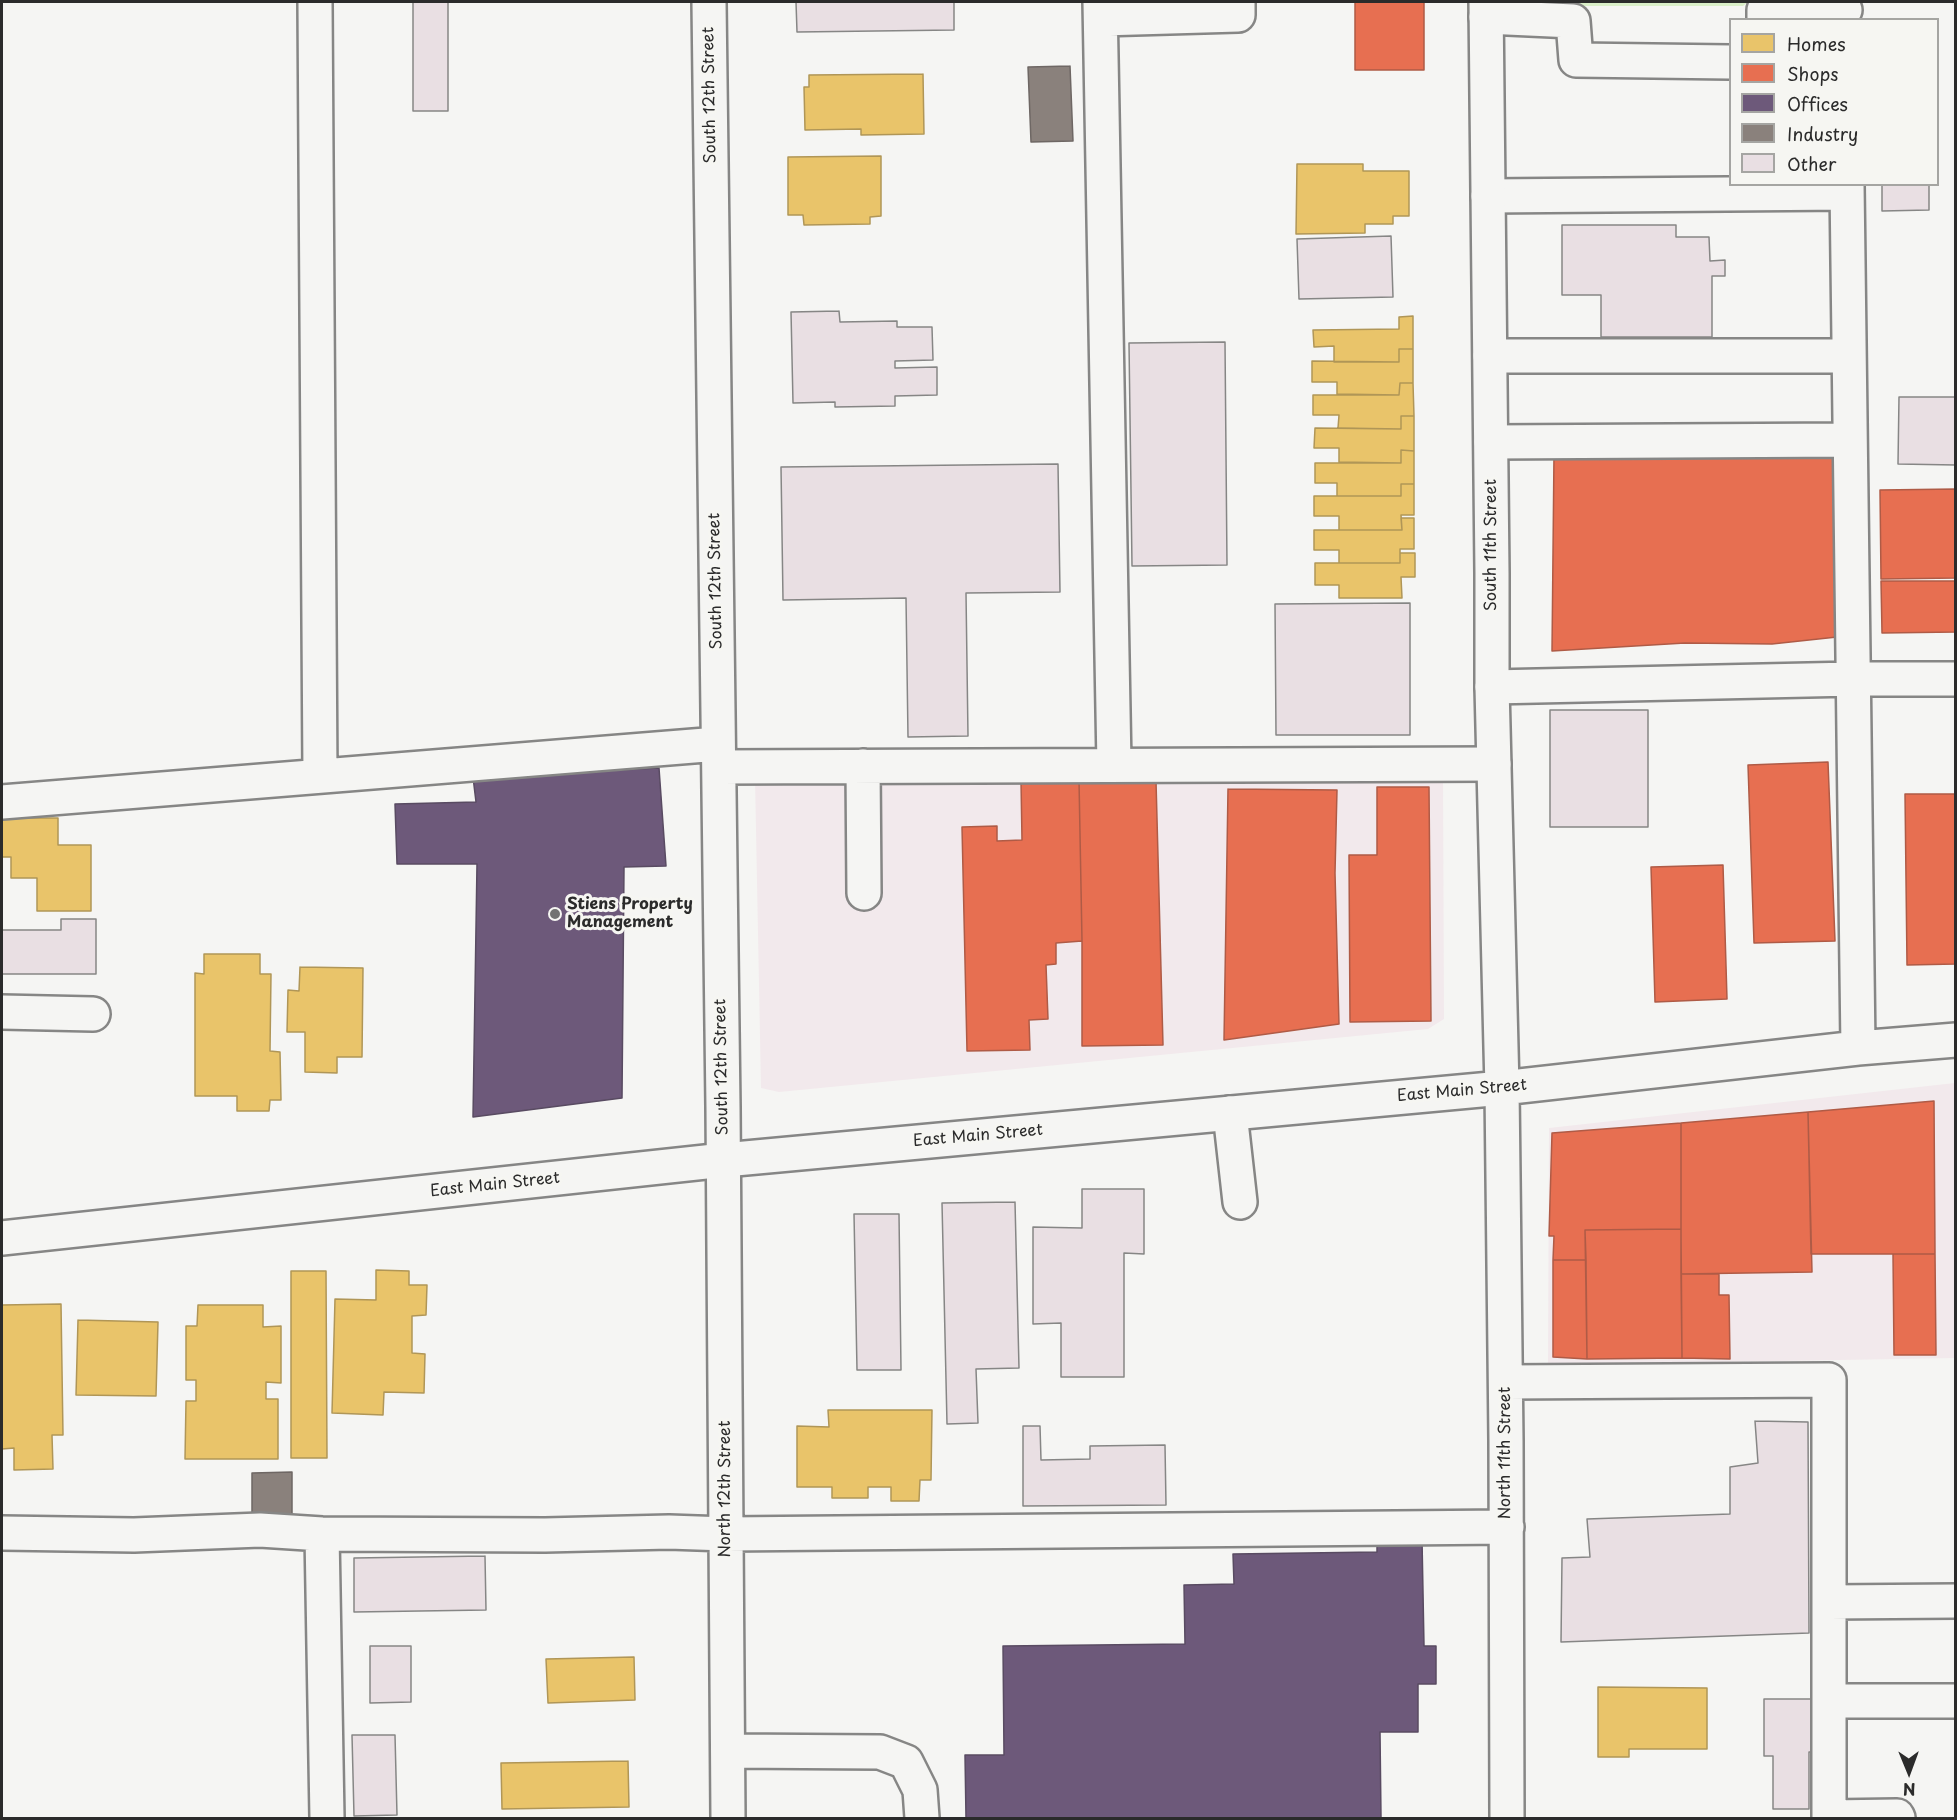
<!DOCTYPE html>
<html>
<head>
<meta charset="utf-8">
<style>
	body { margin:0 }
	#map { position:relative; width:1957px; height:1820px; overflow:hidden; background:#f5f5f3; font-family:"Playpen Sans",sans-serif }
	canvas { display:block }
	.frame { position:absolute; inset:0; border:3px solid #2b2b2b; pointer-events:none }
	.legend { position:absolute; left:1729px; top:18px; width:210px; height:168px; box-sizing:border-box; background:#f6f6f2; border:2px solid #a5a5a2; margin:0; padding:8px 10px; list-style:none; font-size:18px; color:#2b2b2b }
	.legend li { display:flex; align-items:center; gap:12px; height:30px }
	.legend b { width:30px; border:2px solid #a5a5a2 }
	.north { position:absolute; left:1879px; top:1742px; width:60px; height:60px; -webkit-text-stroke:4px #f6f6f2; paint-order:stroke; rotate:179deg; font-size:16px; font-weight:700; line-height:24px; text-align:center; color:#2b2b2b }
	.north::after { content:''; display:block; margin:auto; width:21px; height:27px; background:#2b2b2b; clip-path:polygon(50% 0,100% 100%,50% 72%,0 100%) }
</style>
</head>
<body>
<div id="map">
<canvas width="1957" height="1820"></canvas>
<div class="frame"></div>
<ul class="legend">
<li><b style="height:16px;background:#e9c46a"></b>Homes</li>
<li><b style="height:16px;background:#e76f51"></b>Shops</li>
<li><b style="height:16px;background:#6d597a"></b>Offices</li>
<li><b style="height:16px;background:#8a817c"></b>Industry</li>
<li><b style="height:16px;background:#e9dfe3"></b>Other</li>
</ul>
<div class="north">N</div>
</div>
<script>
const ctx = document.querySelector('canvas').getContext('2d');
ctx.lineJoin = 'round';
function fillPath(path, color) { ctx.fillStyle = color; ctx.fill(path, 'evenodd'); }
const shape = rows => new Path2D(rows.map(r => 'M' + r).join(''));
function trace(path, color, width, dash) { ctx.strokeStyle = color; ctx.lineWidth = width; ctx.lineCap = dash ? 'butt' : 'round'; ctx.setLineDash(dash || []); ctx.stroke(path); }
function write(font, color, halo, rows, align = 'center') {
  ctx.font = font + ' "Playpen Sans",sans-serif'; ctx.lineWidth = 6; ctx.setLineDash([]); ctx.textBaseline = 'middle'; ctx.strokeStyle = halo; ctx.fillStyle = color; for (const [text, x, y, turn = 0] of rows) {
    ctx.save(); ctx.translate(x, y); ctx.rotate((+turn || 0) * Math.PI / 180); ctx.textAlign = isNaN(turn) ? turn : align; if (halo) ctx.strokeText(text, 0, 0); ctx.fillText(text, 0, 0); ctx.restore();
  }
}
fillPath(shape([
	[1443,774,1444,1019,1428,1029,779,1092,761,1088,755,778],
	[1955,1083,1955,1358,1548,1365,1549,1128]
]), '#f2e9ec');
fillPath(shape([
	[1541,2,1748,2,1743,6,1541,6]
]), '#daefc8');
const homes = shape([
	[923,74,924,134,861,135,861,129,805,130,804,87,809,87,809,75,923,74],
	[881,156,881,216,870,217,870,224,804,225,803,215,788,215,788,157,881,156],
	[1297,164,1363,164,1363,171,1409,171,1409,216,1393,216,1393,224,1365,224,1365,233,1296,234,1297,164],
	[1413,316,1413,349,1399,349,1399,362,1334,362,1334,346,1314,347,1313,330,1399,329,1399,317,1413,316],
	[1399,349,1413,349,1413,383,1400,383,1399,395,1337,394,1337,382,1312,382,1312,361,1399,362,1399,349],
	[1400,383,1413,383,1414,416,1401,416,1401,429,1338,428,1339,415,1313,415,1313,395,1399,395,1400,383],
	[1401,416,1414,416,1414,451,1401,450,1401,463,1339,462,1339,448,1314,448,1315,428,1401,429,1401,416],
	[1401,450,1414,451,1414,484,1401,484,1401,496,1337,496,1337,483,1315,483,1315,463,1401,463,1401,450],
	[1401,484,1414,484,1414,515,1401,515,1402,530,1339,530,1339,516,1314,516,1314,496,1401,496,1401,484],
	[1401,518,1414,518,1414,549,1400,549,1400,563,1339,563,1339,550,1314,550,1314,530,1402,530,1401,518],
	[1400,553,1415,553,1415,577,1401,577,1402,598,1339,598,1339,585,1315,585,1315,563,1400,563,1400,553],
	[2,818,58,818,58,845,91,845,91,911,37,911,37,878,11,878,11,857,2,857,2,818],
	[204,954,260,954,260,974,271,974,270,1051,280,1052,281,1100,270,1100,269,1111,237,1111,237,1096,195,1096,195,973,204,974,204,954],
	[300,967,363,968,362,1057,337,1057,337,1073,305,1072,305,1032,287,1032,288,990,299,991,300,967],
	[376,1270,409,1271,409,1285,427,1285,426,1315,412,1316,412,1353,425,1354,424,1393,384,1392,383,1415,332,1413,335,1299,376,1300,376,1270],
	[291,1271,326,1271,327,1458,291,1458,291,1271],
	[61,1304,63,1435,52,1435,53,1469,14,1470,14,1448,2,1449,2,1305,61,1304],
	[198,1305,263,1305,263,1327,281,1326,281,1383,266,1382,266,1399,278,1399,278,1459,185,1459,186,1401,196,1401,196,1380,186,1380,186,1326,197,1326,198,1305],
	[78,1320,158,1322,156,1396,76,1395,78,1320],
	[828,1410,932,1410,931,1480,920,1480,919,1501,891,1501,891,1487,868,1487,868,1498,832,1498,832,1487,797,1487,797,1426,829,1427,828,1410],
	[634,1657,635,1700,548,1703,546,1659,634,1657],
	[1598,1687,1707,1688,1707,1749,1629,1749,1629,1757,1598,1757,1598,1687],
	[628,1761,629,1807,502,1809,501,1763,628,1761]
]);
fillPath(homes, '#e9c46a');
trace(homes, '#b09657', 1.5);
const shops = shape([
	[1355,2,1424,2,1424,70,1355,70,1355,2],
	[1554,454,1834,455,1837,637,1772,644,1685,643,1552,651,1554,454],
	[1956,489,1956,578,1881,579,1880,490,1956,489],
	[1881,581,1956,581,1956,632,1882,633,1881,581],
	[1828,762,1835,941,1754,943,1748,765,1828,762],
	[1079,780,1156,781,1163,1045,1082,1046,1082,941,1079,780],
	[1079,780,1082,941,1056,943,1056,964,1046,965,1048,1019,1029,1020,1030,1050,967,1051,962,827,997,826,997,841,1022,840,1021,781,1079,780],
	[1377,787,1429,787,1431,1021,1350,1022,1349,855,1377,855,1377,787],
	[1228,789,1337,790,1335,873,1339,1024,1224,1040,1228,789],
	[1905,794,1956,794,1956,964,1907,965,1905,794],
	[1723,865,1727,999,1655,1002,1651,867,1723,865],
	[1934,1101,1935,1254,1811,1254,1808,1112,1934,1101],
	[1808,1112,1812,1272,1681,1274,1681,1123,1808,1112],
	[1681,1123,1681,1229,1585,1230,1586,1260,1553,1260,1554,1236,1549,1236,1552,1133,1681,1123],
	[1681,1229,1682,1358,1587,1359,1585,1230,1681,1229],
	[1893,1254,1935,1254,1936,1355,1894,1355,1893,1254],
	[1553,1260,1586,1260,1587,1359,1553,1357,1553,1260],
	[1681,1274,1719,1274,1719,1295,1729,1295,1730,1359,1682,1358,1681,1274]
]);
fillPath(shops, '#e76f51');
trace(shops, '#af5b46', 1.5);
const offices = shape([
	[659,768,666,866,624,867,622,1098,473,1117,477,864,397,864,395,804,476,802,473,777,659,768],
	[1422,1539,1424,1646,1436,1646,1436,1684,1418,1684,1418,1732,1380,1732,1381,1818,966,1818,965,1755,1004,1755,1003,1646,1185,1644,1184,1585,1234,1584,1233,1554,1377,1552,1377,1540,1422,1539]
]);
fillPath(offices, '#6d597a');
trace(offices, '#594b62', 1.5);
const industry = shape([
	[1070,66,1073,141,1031,142,1028,67,1070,66],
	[292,1472,292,1516,252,1516,252,1473,292,1472]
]);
fillPath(industry, '#8a817c');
trace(industry, '#6e6764', 1.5);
const building = shape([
	[413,2,448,2,448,111,413,111,413,2],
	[796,2,954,2,954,30,797,32,796,2],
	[1882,184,1929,184,1929,210,1882,211,1882,184],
	[1562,225,1676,225,1676,237,1709,237,1710,261,1725,260,1725,276,1712,276,1712,337,1601,337,1601,295,1562,295,1562,225],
	[1391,236,1393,297,1299,299,1297,239,1391,236],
	[839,311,840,322,897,321,897,327,932,327,933,360,895,361,895,368,937,367,937,395,895,396,895,406,835,407,835,402,793,403,791,312,839,311],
	[1225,342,1227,565,1132,566,1129,343,1225,342],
	[1899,397,1956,397,1956,465,1898,464,1899,397],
	[1058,464,1060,592,966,593,968,736,908,737,906,598,783,600,781,467,1058,464],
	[1410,603,1410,735,1276,735,1275,604,1410,603],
	[1550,710,1648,710,1648,827,1550,827,1550,710],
	[61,919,96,919,96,974,2,974,2,930,61,930,61,919],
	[1082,1189,1144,1189,1144,1254,1124,1253,1124,1377,1061,1377,1061,1323,1033,1324,1033,1227,1082,1228,1082,1189],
	[1015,1202,1019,1368,976,1369,978,1423,947,1424,942,1203,1015,1202],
	[854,1214,899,1214,901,1370,857,1370,854,1214],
	[1755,1421,1808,1422,1809,1633,1561,1642,1562,1558,1590,1557,1587,1519,1730,1514,1730,1467,1758,1463,1755,1421],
	[1023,1426,1040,1426,1041,1460,1090,1459,1090,1446,1165,1445,1166,1505,1023,1506,1023,1426],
	[485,1556,486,1610,354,1612,354,1558,485,1556],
	[370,1646,411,1646,411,1702,370,1703,370,1646],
	[1764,1699,1817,1699,1818,1752,1809,1752,1809,1809,1773,1809,1773,1756,1764,1756,1764,1699],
	[352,1735,395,1735,397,1815,354,1816,352,1735]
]);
fillPath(building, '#e9dfe3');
trace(building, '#868685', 1.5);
const minor = shape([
	[315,2,320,776],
	[709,2,723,1107,728,1818],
	[1100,2,1114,765],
	[1486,17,1573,21,1576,60,1730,62],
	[1101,19,1238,15,1238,2],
	[1764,20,1764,10,1845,10],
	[1847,184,1858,1048],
	[1488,196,1847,193],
	[1490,356,1849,356],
	[1491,442,1850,440],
	[1492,687,1853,679,1956,679],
	[863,766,864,893],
	[719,767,1494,764],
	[2,802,718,744],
	[2,1012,93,1014],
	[1230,1113,1240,1202],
	[1506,1382,1829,1380,1829,1818],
	[2,1533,134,1535,260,1530,322,1534,545,1535,669,1532,726,1534,1507,1527],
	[322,1534,327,1818],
	[1829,1602,1956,1601],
	[1829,1701,1956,1701],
	[728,1751,880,1752,906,1762,920,1790,922,1818],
	[1829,1817,1897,1816,1898,1818],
	[1507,1818,1506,1441,1502,1088,1858,1048,1956,1040]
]);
const major = shape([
	[2,1238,724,1160,1502,1088,1492,687,1492,573,1486,2]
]);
trace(minor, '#868685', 38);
trace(major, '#868685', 38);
trace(minor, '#f5f5f3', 33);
trace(major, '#f5f5f3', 33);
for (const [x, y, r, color] of [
	[555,914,6,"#727271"]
]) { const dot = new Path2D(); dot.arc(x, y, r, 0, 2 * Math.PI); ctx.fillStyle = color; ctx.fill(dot); trace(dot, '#f6f6f2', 2); }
write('16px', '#2b2b2b', '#f6f6f2', [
	["South 12th Street",710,95,-91],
	["South 11th Street",1492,545,-90],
	["South 12th Street",716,581,-91],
	["South 12th Street",722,1067,-91],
	["East Main Street",1462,1091,-5],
	["East Main Street",978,1136,-5],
	["East Main Street",495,1185,-6],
	["North 11th Street",1506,1453,-90],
	["North 12th Street",726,1489,-90]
]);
write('bold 16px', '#2b2b2b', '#f6f6f2', [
	["Stiens Property",567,905],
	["Management",567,923]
], 'left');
</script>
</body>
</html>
